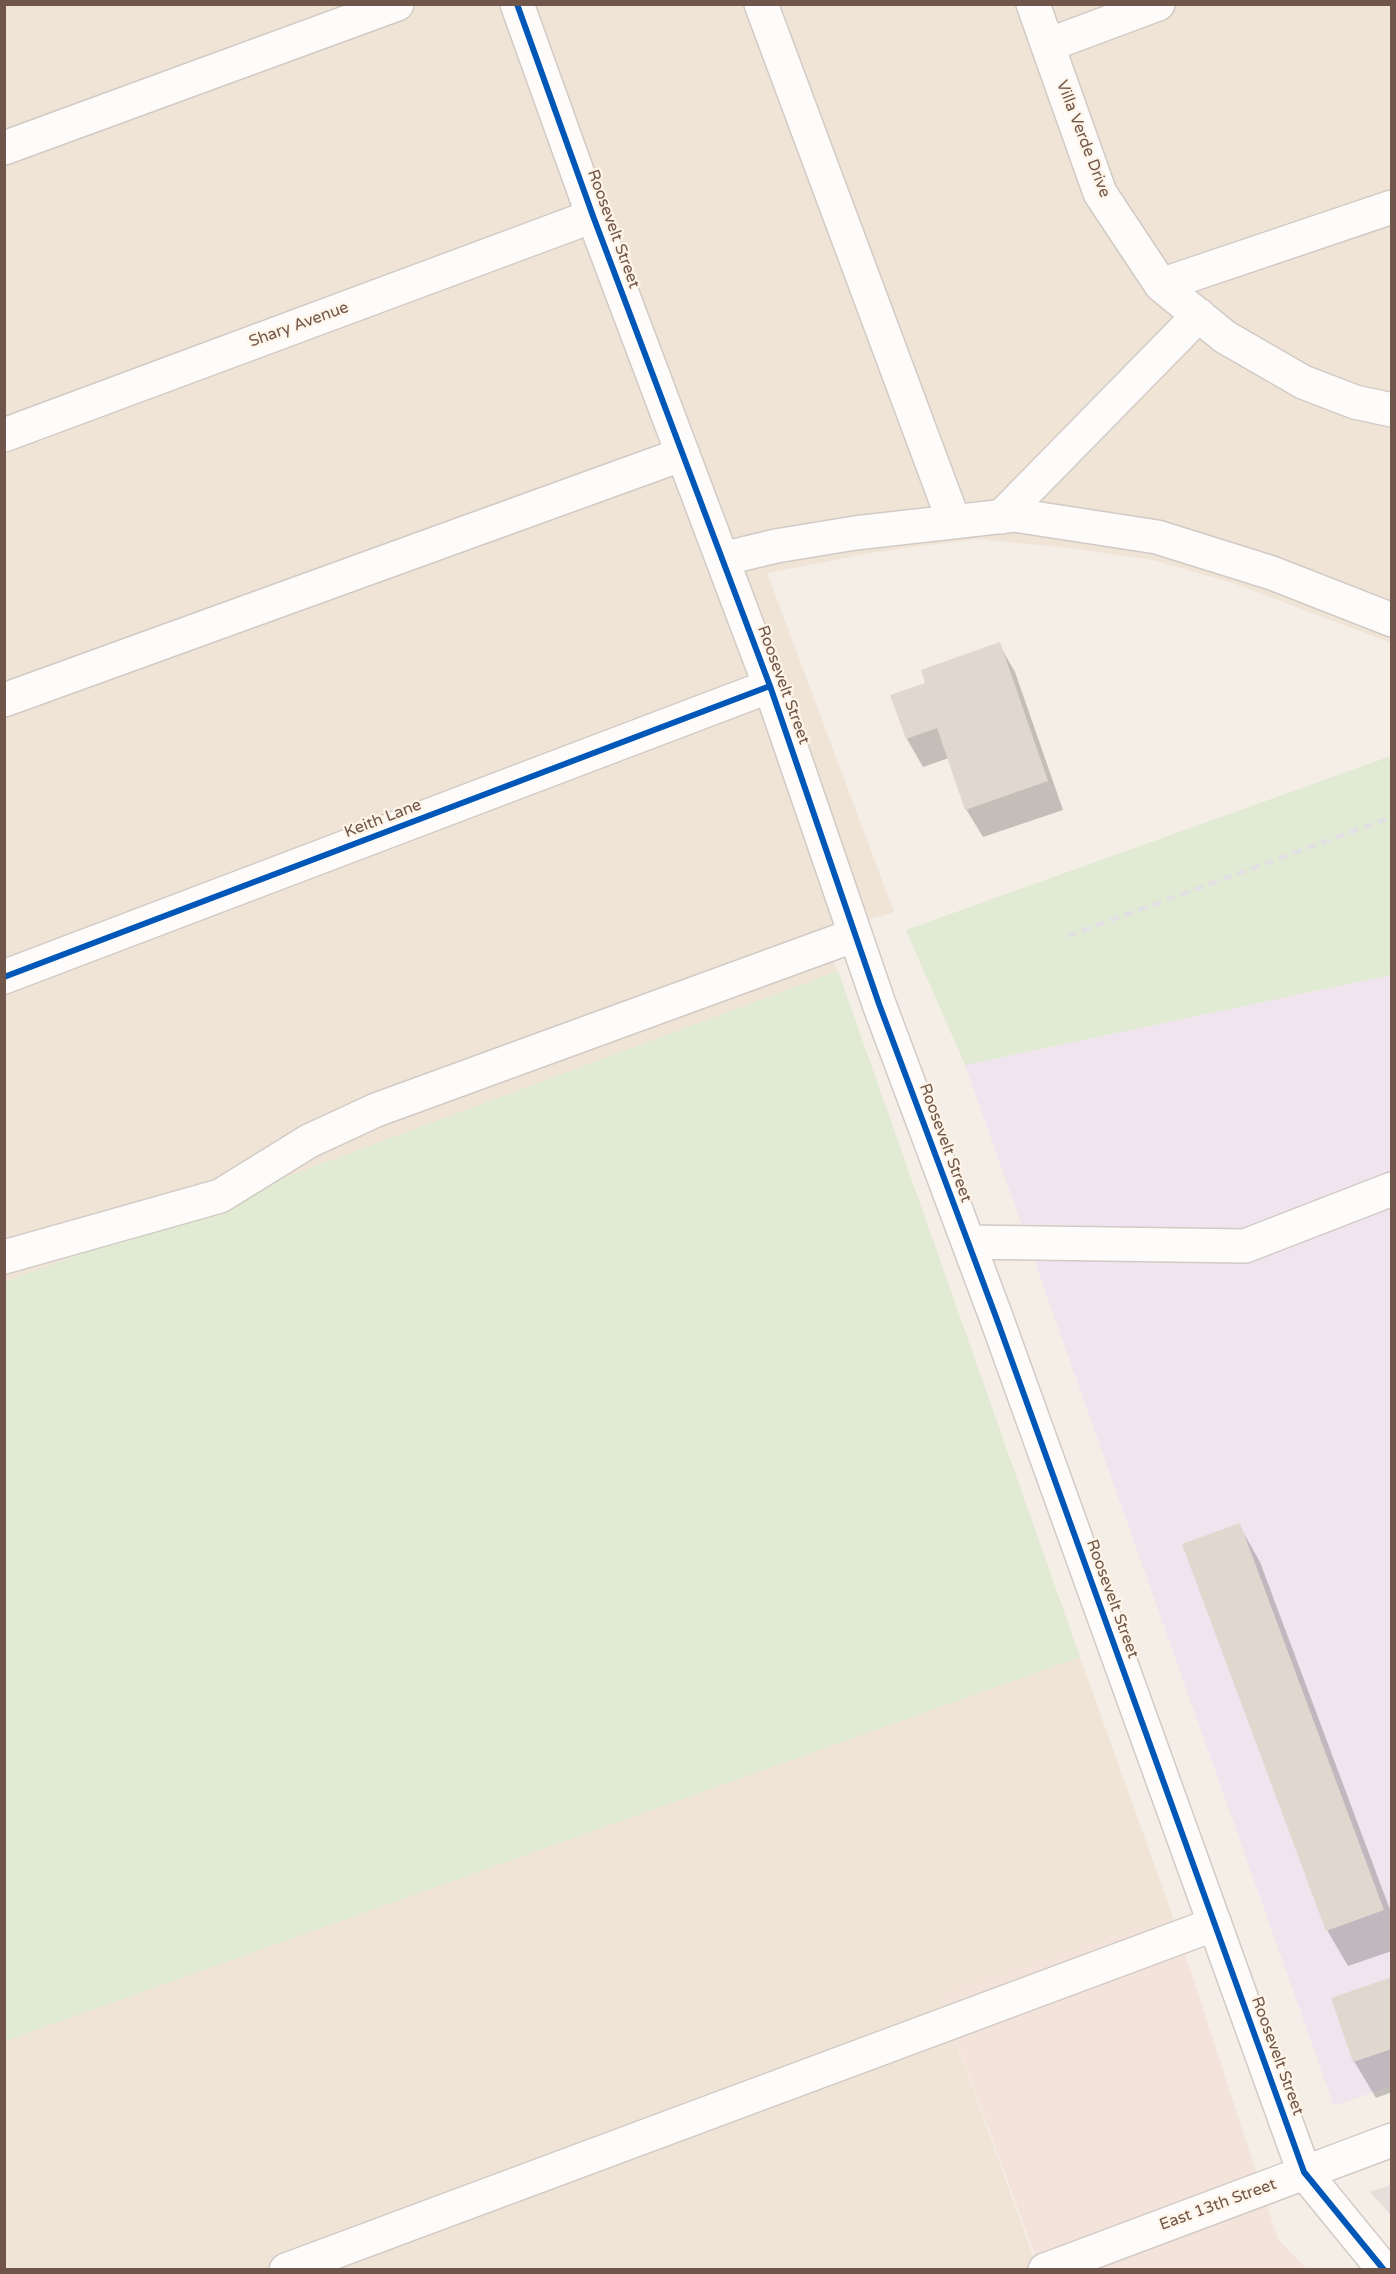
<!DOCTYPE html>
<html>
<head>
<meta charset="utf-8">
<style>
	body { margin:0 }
	#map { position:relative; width:1396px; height:2274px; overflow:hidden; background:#f4eee7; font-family:"Varela Round",sans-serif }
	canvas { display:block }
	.frame { position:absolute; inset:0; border:6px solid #70554a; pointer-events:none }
</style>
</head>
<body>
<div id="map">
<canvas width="1396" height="2274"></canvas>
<div class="frame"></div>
</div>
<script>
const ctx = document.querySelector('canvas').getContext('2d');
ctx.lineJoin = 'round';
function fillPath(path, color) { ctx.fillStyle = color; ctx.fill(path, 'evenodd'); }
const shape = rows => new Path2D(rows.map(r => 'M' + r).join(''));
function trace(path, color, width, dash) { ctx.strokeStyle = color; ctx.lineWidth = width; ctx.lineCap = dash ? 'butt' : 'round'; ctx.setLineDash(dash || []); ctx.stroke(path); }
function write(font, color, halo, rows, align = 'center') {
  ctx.font = font + ' "Varela Round",sans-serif'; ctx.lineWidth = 4.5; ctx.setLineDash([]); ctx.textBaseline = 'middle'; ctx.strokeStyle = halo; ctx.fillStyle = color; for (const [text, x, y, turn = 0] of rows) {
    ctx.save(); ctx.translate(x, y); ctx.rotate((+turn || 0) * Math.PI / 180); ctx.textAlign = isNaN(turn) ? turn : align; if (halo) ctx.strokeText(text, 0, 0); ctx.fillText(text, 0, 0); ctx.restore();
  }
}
fillPath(shape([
	[5,5,1391,5,1391,643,1233,583,1152,560,1070,548,977,539,871,553,767,573,894,912,819,935,838,971,5,1282],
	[1080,1657,1173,1917,939,1995,1038,2269,5,2269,4,2041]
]), '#f0e4d7');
fillPath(shape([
	[1173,1917,1278,2239,1307,2269,1040,2269,939,1994]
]), '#f4e3db');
fillPath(shape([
	[1391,2185,1392,2185,1391,2215,1370,2192]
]), '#e6ded8');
fillPath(shape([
	[1391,975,1391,2086,1334,2106,965,1065]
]), '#f0e5ef');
fillPath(shape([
	[1391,756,1391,975,965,1065,906,930],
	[838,971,1080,1657,5,2041,5,1282]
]), '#e1ead2');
fillPath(shape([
	[999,644,1015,672,1063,810,983,837,966,809,949,758,923,767,907,739,927,684],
	[1239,1525,1260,1562,1392,1915,1392,1951,1348,1966,1327,1930],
	[1392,1978,1392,2092,1376,2098,1354,2061]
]), '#0003');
fillPath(shape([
	[1000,642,1048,781,965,810,937,728,906,739,890,695,925,683,921,670],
	[1240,1523,1384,1910,1326,1931,1182,1544],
	[1392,1977,1392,2049,1353,2062,1331,1998]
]), '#e0d7cf');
const minor = shape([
	[517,4,593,216,770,686,879,1004,996,1317,1304,2172,1384,2270],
	[761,4,954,522],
	[1033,4,1100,193,1161,285,1225,337,1303,382,1355,402,1392,410],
	[1048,45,1158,4],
	[4,148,397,4],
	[1161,285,1392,207],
	[4,435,593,216],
	[1001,517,1199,315],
	[722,559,776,546,855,533,1014,515,1157,537,1272,573,1392,620],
	[4,700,683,454],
	[4,977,770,686],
	[968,1242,1245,1246,1392,1189],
	[4,1257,220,1196,309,1141,376,1110,855,935],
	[286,2270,1215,1924],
	[1045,2270,1392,2140]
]);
trace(minor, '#d2cac5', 36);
trace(minor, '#fdfcfb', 33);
trace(shape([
	[1068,936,1392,817]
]), '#e3e0e4', 4.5, [9, 6]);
trace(shape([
	[517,4,593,216,770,686,879,1004,996,1317,1304,2172,1384,2270],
	[4,977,770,686]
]), '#0057b8', 6);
write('16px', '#70554a', '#fef4e7', [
	["Villa Verde Drive",1083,139,69],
	["Roosevelt Street",613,229,70],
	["Shary Avenue",299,325,-20],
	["Roosevelt Street",783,685,70],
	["Keith Lane",383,819,-21],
	["Roosevelt Street",945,1143,70],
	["Roosevelt Street",1112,1599,70],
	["Roosevelt Street",1277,2056,70],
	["East 13th Street",1218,2205,-20]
]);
</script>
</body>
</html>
